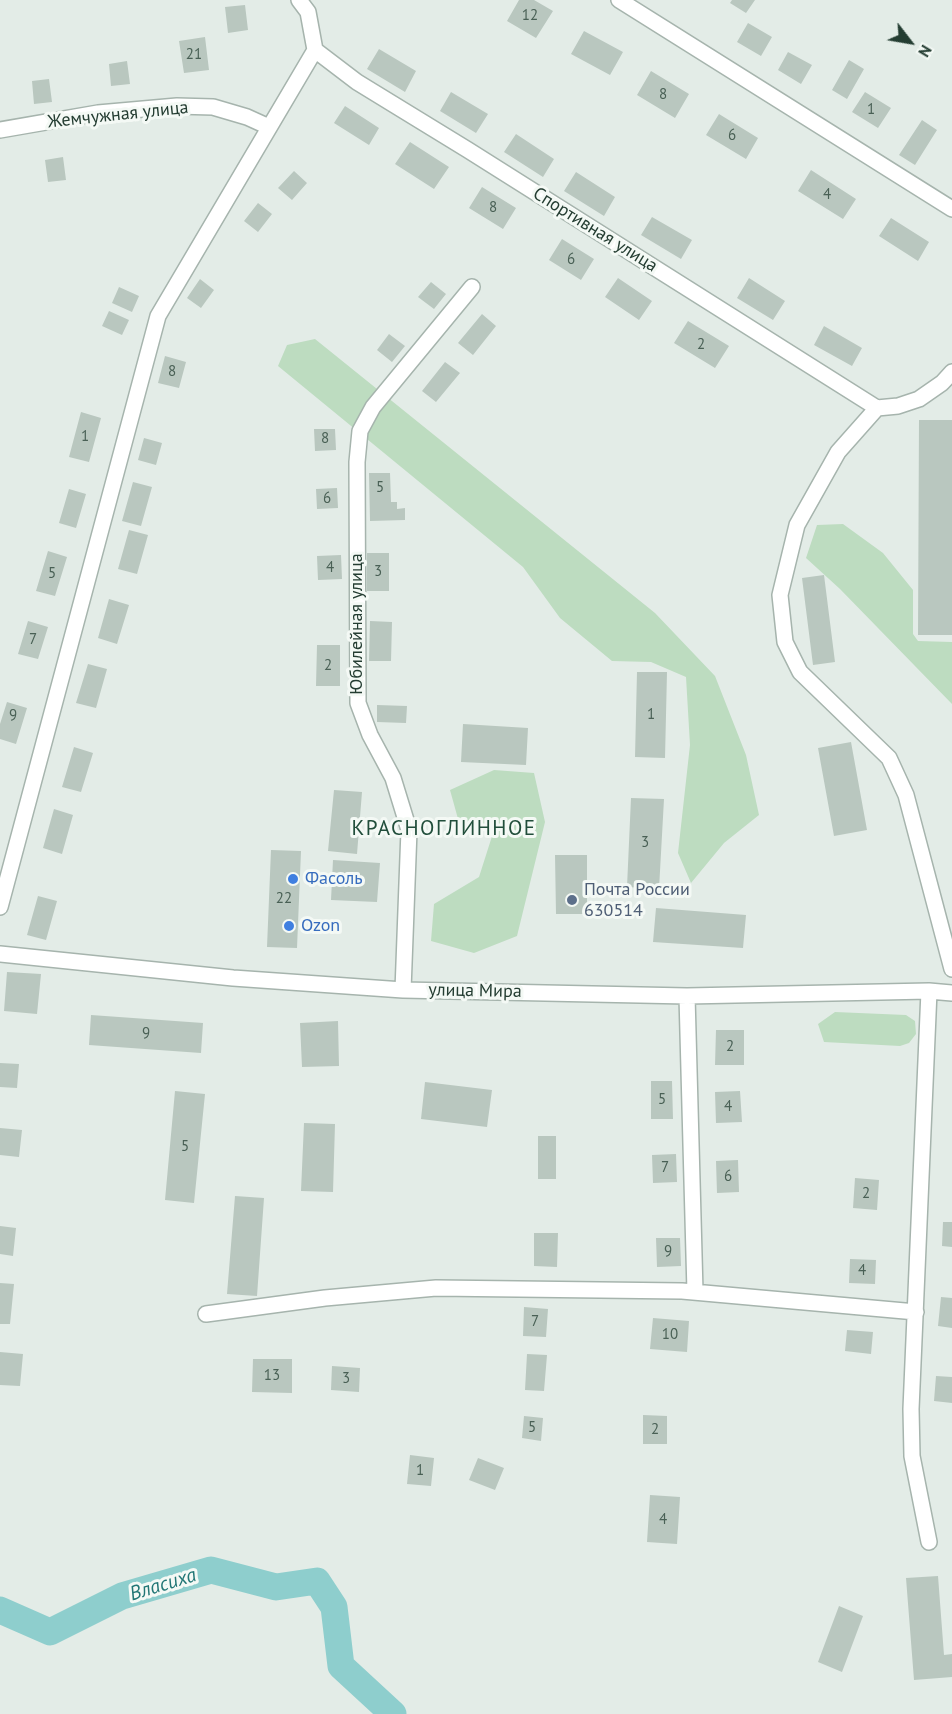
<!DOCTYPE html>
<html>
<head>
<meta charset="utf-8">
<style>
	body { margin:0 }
	#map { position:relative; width:952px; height:1714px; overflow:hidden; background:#e3ece7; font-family:"PT Sans",sans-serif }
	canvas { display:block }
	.north { position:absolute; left:880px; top:12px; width:60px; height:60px; -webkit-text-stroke:4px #f4f9f5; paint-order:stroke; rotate:121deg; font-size:16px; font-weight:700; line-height:24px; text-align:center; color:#243d32 }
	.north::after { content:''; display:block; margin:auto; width:21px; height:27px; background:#243d32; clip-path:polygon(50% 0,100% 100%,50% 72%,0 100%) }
</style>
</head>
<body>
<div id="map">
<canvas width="952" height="1714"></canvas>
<div class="north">N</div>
</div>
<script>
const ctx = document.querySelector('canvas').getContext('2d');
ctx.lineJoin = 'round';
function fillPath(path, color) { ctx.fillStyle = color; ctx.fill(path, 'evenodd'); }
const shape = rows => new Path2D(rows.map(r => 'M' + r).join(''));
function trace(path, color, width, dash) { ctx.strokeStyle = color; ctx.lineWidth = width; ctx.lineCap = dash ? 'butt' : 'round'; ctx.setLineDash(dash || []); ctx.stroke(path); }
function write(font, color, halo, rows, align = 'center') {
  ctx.font = font + ' "PT Sans",sans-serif'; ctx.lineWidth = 6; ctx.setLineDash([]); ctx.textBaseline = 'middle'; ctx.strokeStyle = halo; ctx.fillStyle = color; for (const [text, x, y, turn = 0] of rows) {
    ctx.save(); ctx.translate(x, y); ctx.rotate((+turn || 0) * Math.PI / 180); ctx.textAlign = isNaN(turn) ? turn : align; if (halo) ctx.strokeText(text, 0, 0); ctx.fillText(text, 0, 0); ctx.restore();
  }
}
fillPath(shape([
	[315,339,655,613,715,676,746,755,759,815,724,843,691,883,678,853,690,745,686,677,651,662,612,661,560,618,523,567,278,366,287,345],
	[843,524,883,553,913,590,913,634,918,641,952,642,952,704,840,589,806,558,817,525],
	[494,770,534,773,545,822,517,936,474,953,431,941,434,904,479,877,494,830,460,826,450,790],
	[835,1012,906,1015,915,1021,916,1034,909,1043,900,1046,824,1042,818,1024]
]), '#bddcc0');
trace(shape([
	[0,1610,50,1632,122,1596,211,1570,276,1587,317,1581,334,1607,341,1666,393,1714]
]), '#8ececd', 27);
fillPath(shape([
	[519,0,534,0,553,11,536,38,507,21],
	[732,0,755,0,746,13,730,3],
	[245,5,248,30,228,33,225,7],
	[748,23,772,37,761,56,737,42],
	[584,31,623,52,610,75,571,54],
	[205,37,209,70,184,73,179,41],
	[379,49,416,71,405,92,367,69],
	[788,52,812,65,801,84,778,70],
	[849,60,864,69,847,99,832,90],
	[127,61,130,84,111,86,109,64],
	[651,71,689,94,675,118,637,95],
	[49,79,52,102,34,104,32,81],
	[451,92,488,114,476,133,440,111],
	[865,92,891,108,878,128,852,112],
	[345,106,379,128,369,145,334,123],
	[719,114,758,138,746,159,706,135],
	[922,120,937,130,915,165,899,155],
	[516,134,554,159,543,177,504,152],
	[410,142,449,167,434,189,395,164],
	[63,157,66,180,48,182,45,160],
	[811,170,856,199,843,219,798,191],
	[294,171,307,183,292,200,278,188],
	[576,172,615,197,604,216,564,191],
	[482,187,516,208,503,229,469,208],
	[258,203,272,214,258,232,244,221],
	[652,217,692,240,681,259,641,235],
	[891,218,929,242,918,261,879,236],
	[562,239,594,259,581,280,549,260],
	[618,278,652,301,639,320,605,297],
	[749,278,785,301,773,320,737,298],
	[200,279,214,290,201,308,187,298],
	[431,282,446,294,434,309,418,297],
	[119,287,139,296,132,312,112,303],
	[109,311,129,320,122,335,102,326],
	[482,314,496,326,473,355,458,343],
	[688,321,729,346,715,368,674,343],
	[824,326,862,348,852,366,814,345],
	[389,334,405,346,392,362,377,350],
	[165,356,186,362,179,388,158,383],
	[445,362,460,373,436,402,422,391],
	[81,412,101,418,89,462,69,457],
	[919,420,952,420,952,635,918,635],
	[314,429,335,429,336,450,315,451],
	[144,438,162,443,156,465,138,460],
	[369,473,390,473,391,502,397,502,397,509,405,508,405,520,370,521],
	[133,482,152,487,141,526,122,521],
	[337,488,338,508,317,509,316,489],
	[69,489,86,494,76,528,59,523],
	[129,530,148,535,137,574,118,569],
	[48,551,67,557,55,596,36,591],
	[367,553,389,553,389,591,367,591],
	[341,555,342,579,318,580,317,556],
	[824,575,835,662,813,665,802,578],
	[109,599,129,605,117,644,98,638],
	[28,621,48,627,38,659,18,654],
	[370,621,392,622,391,661,369,661],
	[317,645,340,645,340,686,316,686],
	[88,664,107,669,96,708,76,703],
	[637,672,667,672,665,758,635,757],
	[7,702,27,708,16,744,0,739,0,724],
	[377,705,407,706,406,723,377,722],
	[463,724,528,728,526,765,461,762],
	[851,742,867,830,834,836,818,748],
	[74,747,93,753,81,792,62,787],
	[334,790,362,792,357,854,328,851],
	[631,798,664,799,659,889,627,887],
	[54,809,73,815,62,854,43,848],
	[271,850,301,851,297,948,267,947],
	[555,855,587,855,587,914,556,914],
	[333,860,380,863,377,902,331,900],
	[38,896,57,901,46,940,27,935],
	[656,908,746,915,743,948,653,942],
	[7,972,41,974,37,1014,4,1011],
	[91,1015,203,1023,201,1053,89,1045],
	[338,1021,339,1066,302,1067,300,1023],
	[716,1030,744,1030,744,1065,715,1065],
	[0,1063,19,1064,17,1088,0,1087],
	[651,1081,672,1081,673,1119,651,1119],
	[425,1082,492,1090,487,1127,421,1119],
	[175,1091,205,1094,194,1203,165,1200],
	[740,1091,742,1122,716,1123,715,1092],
	[304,1123,335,1124,333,1192,301,1191],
	[0,1128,22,1130,19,1157,0,1155],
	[538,1136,556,1136,556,1179,538,1179],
	[676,1154,677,1182,653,1183,652,1155],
	[738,1160,739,1192,717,1193,716,1161],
	[855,1178,879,1180,877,1210,853,1208],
	[235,1196,264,1198,257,1296,227,1294],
	[943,1222,952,1222,952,1247,942,1246],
	[0,1226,16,1228,13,1256,0,1254],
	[534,1233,558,1233,557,1267,534,1266],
	[656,1238,680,1238,681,1266,657,1267],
	[850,1259,876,1260,875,1284,849,1283],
	[0,1283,14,1284,10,1324,0,1324],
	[941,1297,952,1298,952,1328,938,1326],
	[524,1307,548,1309,546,1337,523,1336],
	[653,1318,689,1321,687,1352,650,1349],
	[847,1330,873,1332,871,1354,845,1351],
	[0,1352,23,1354,20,1386,0,1385],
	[527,1354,547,1355,544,1391,525,1390],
	[253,1359,292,1359,292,1393,252,1392],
	[332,1366,360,1368,359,1392,331,1390],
	[936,1376,952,1377,952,1403,934,1401],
	[643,1415,667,1416,667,1444,643,1444],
	[524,1416,543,1418,541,1441,522,1438],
	[410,1455,434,1458,431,1486,407,1484],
	[478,1458,504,1468,495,1490,469,1480],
	[650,1495,680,1497,677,1544,647,1542],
	[938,1576,944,1655,952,1654,952,1677,914,1680,906,1578],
	[839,1606,863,1616,842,1672,818,1662]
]), '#b9c7bf');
const minor = shape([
	[619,0,952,209],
	[315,50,357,82,468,150,877,408],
	[0,130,98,113,177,106,213,107,247,117,269,127],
	[952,372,942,383,919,399,898,406,877,408,838,452,797,525,780,595,785,642,800,672,889,758,906,795,952,969],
	[0,907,158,316,315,50,308,12,299,0],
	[0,954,233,978,403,990,687,996,929,991,952,993],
	[403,990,409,830,393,778,370,735,358,703,357,462,360,431,373,407,472,287],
	[929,991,911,1409,912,1456,929,1542],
	[687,996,695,1292],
	[206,1314,325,1298,436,1288,682,1291,916,1312]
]);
trace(minor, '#a6b4ad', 18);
trace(minor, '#fff', 15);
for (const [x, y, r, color] of [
	[293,879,6,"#3f7fe0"],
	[572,900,6,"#5c6f8a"],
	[289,926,6,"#3f7fe0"]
]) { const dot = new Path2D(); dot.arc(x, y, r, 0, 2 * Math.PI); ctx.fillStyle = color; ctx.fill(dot); trace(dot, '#f4f9f5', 2); }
write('15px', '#496055', null, [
	["12",530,16],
	["21",194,55],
	["8",663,95],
	["1",871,110],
	["6",732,136],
	["4",827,195],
	["8",493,208],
	["6",571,260],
	["2",701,345],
	["8",172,372],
	["1",85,437],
	["8",325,439],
	["5",380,488],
	["6",327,499],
	["4",330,568],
	["3",378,572],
	["5",52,574],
	["7",33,640],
	["2",328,666],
	["1",651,715],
	["9",13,716],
	["3",645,843],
	["22",284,899],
	["9",146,1034],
	["2",730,1047],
	["5",662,1100],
	["4",728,1107],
	["5",185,1147],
	["7",665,1168],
	["6",728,1177],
	["2",866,1194],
	["9",668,1252],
	["4",862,1271],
	["7",535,1322],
	["10",670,1335],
	["13",272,1376],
	["3",346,1379],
	["5",532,1428],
	["2",655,1430],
	["1",420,1471],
	["4",663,1520]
]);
write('18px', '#243d32', '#f4f9f5', [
	["Жемчужная улица",118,115,-6],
	["Спортивная улица",595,230,32],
	["Юбилейная улица",357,624,-90],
	["улица Мира",475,991,1]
]);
write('18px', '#366cbe', '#f4f9f5', [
	["Фасоль",305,879],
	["Ozon",301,926]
], 'left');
write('18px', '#4e5e75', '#f4f9f5', [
	["Почта России",584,890],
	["630514",584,911]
], 'left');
write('italic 20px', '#217675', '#f4f9f5', [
	["Власиха",163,1585,-17]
]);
ctx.letterSpacing = '1.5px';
write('21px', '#214e3b', '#f4f9f5', [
	["КРАСНОГЛИННОЕ",444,829]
]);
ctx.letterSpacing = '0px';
</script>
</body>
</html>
